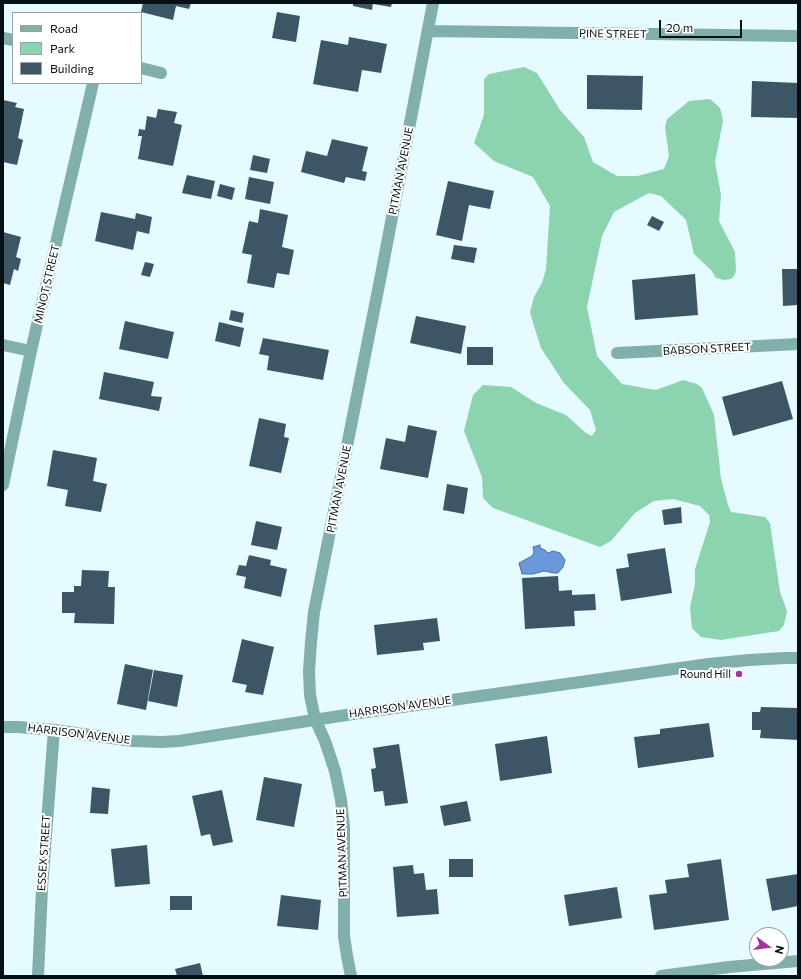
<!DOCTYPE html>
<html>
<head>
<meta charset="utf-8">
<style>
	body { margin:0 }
	#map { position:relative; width:801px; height:979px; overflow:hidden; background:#e5fbff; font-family:Commissioner,sans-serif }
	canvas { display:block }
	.frame { position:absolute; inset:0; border:4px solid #051114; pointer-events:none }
	.legend { position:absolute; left:12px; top:12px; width:130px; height:72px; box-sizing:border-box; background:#fff; border:1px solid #9ba0a1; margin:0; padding:5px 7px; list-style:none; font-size:12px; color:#051114 }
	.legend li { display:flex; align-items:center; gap:8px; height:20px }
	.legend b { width:20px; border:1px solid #9ba0a1 }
	.north { position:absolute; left:749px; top:927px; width:40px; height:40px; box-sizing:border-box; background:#fff; border:1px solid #9ba0a1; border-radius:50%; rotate:105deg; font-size:11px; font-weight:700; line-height:16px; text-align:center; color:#051114 }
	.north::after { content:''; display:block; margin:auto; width:14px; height:18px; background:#a23798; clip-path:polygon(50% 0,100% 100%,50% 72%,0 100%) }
	.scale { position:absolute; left:659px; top:20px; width:83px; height:18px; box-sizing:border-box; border:2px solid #051114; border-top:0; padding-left:5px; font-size:12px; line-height:14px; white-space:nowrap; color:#051114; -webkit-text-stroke:3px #fff; paint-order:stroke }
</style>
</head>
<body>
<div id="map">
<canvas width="801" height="979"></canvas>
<div class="frame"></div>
<ul class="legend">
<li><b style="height:5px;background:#81afa9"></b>Road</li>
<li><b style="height:11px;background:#8cd4b0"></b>Park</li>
<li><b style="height:11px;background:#3c5665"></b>Building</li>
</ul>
<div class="north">N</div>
<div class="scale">20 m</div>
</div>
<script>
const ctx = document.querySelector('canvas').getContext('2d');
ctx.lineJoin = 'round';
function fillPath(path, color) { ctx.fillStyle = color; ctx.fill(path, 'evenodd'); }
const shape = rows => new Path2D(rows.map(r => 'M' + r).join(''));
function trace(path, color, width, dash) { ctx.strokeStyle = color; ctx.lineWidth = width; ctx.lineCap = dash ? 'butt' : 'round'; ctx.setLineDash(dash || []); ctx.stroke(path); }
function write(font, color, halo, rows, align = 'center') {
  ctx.font = font + ' Commissioner,sans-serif'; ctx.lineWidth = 4; ctx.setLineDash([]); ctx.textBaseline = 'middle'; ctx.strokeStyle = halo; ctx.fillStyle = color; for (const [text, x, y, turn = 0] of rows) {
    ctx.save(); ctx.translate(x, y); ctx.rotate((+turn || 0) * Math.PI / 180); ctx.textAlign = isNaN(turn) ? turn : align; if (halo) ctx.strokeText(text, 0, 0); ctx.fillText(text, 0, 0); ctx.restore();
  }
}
fillPath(shape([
	[524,67,537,73,560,110,584,137,593,162,617,176,637,176,664,169,669,156,665,127,667,119,689,101,710,99,720,108,723,121,715,162,721,195,719,221,735,252,736,271,734,276,731,279,724,280,716,278,711,270,694,254,686,220,661,196,649,193,614,212,602,236,587,307,597,356,622,384,656,390,683,380,697,384,702,388,714,415,721,479,728,505,731,512,765,517,770,523,780,592,787,611,784,625,779,631,721,640,701,637,692,628,690,607,695,584,695,569,710,522,709,515,700,506,673,499,654,501,635,513,611,541,600,547,493,508,483,498,482,477,464,431,473,395,483,385,511,387,536,403,566,415,586,433,592,436,596,430,590,410,564,383,541,348,534,326,530,312,534,297,542,283,546,269,550,206,533,177,494,161,474,143,484,115,484,79,489,74]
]), '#8cd4b0');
const water = shape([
	[540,545,540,548,545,550,548,553,553,551,560,553,565,560,563,567,558,573,554,573,544,571,533,574,522,574,519,563,532,556,534,552,533,547,540,545]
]);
fillPath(water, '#6b97db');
trace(water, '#4c6f9f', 1);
fillPath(shape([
	[143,3,191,3,189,9,176,6,173,20,141,12],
	[353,3,373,3,372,10,353,6],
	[373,3,392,3,391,7,373,4],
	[277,12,300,16,296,42,272,38],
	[349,37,387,44,381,73,362,70,358,92,313,84,321,40,348,45],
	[587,75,643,76,642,110,587,109],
	[752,81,798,83,797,118,751,117],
	[3,100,17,103,15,107,24,109,18,138,23,140,17,165,3,162],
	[158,109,177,112,174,123,182,125,173,166,138,159,142,136,138,136,139,129,145,130,147,116,156,118],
	[332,139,368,147,362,171,367,172,365,181,346,177,344,183,301,172,306,151,327,156],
	[253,155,270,159,267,173,250,170],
	[187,175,215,181,211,199,182,193],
	[249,177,274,182,270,204,245,199],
	[448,181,494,191,490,209,469,205,462,241,436,235],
	[220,184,235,188,232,200,217,196],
	[260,209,288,215,282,247,294,250,289,275,277,273,274,288,247,283,252,255,242,253,249,221,258,223],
	[101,212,135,219,136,213,152,217,149,234,137,231,133,250,95,241],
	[652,216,664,222,659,231,647,225],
	[3,232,21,237,16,257,21,259,18,271,14,269,10,285,3,283],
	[454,245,477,248,474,263,451,259],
	[145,262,154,264,150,277,141,275],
	[782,269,798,269,798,305,783,306],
	[695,274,698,315,635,320,632,280],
	[231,310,244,313,242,323,229,320],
	[416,316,466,326,461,354,410,343],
	[125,321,174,332,168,359,119,349],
	[219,322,244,328,240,347,215,341],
	[263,338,329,350,323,380,267,370,269,356,259,354],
	[467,347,493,347,493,365,467,365],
	[104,372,154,382,151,396,162,397,159,411,99,399],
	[782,381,793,419,733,436,722,397],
	[259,418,286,424,284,437,289,438,281,473,249,466],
	[408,425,437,431,428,478,380,469,386,438,405,442],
	[53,450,97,458,93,481,107,484,101,512,65,506,68,490,47,486],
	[447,484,468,488,464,514,443,510],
	[681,507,682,523,664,525,662,510],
	[256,521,282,527,277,550,251,545],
	[665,548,672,593,621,601,616,569,629,567,627,554],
	[249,555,271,560,270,565,287,569,281,597,244,588,246,577,236,575,239,565,246,566],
	[82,570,109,571,108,587,115,587,114,624,74,623,75,613,62,613,62,592,74,592,74,586,81,586],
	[558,576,559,591,572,590,572,595,595,594,596,610,574,611,575,626,525,629,522,578],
	[437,618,440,641,423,643,424,650,377,655,374,625],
	[242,639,274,647,263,695,245,692,247,685,232,682],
	[125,664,153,670,146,710,117,704],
	[154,670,183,675,177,707,148,701],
	[761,707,798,708,798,740,760,738,761,730,752,730,752,712,760,712],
	[709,723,714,757,638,768,634,737,660,734,660,729],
	[547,736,552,773,500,781,495,744],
	[399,744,408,803,385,806,383,791,374,792,371,769,376,768,373,748],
	[264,777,302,784,294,827,256,820],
	[92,787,110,789,108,814,90,813],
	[222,790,233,842,213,846,210,834,201,836,192,796],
	[467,801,471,821,444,826,440,806],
	[147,845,150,884,115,887,111,849],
	[449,859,473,859,473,877,449,877],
	[721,859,729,920,654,930,649,895,667,893,665,880,689,877,687,864],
	[413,865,414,874,424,873,426,890,437,889,439,914,397,917,393,867],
	[798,874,798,906,772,911,766,879],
	[617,887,622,918,569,926,564,895],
	[281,895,321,900,318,930,277,926],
	[170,896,192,896,192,910,170,910],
	[200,963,203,976,177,976,175,969]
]), '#3c5665');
trace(shape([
	[428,31,798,36],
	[3,38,13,40],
	[141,68,161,73],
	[3,345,31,351],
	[617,353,798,344],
	[3,485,31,351,93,83],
	[3,727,18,727,54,730,133,741,162,742,179,741,359,713,709,664,749,660,785,658,798,658],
	[38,976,42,888,54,730],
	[351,976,347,956,344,936,344,827,341,800,335,771,325,741,315,719,310,695,309,671,311,642,314,612,381,275,433,3],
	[661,976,729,967,798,961]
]), '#81afa9', 12);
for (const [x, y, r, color] of [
	[739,674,4,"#a23798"]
]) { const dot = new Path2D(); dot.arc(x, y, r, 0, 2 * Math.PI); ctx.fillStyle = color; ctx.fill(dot); trace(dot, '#fff', 1.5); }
write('11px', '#051114', '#fff', [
	["PINE STREET",613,34,1],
	["PITMAN AVENUE",401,171,-79],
	["MINOT STREET",47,284,-77],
	["BABSON STREET",707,349,-3],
	["PITMAN AVENUE",339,489,-79],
	["HARRISON AVENUE",400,707,-8],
	["HARRISON AVENUE",79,734,7],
	["ESSEX STREET",44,853,-86],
	["PITMAN AVENUE",342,853,-92]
]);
write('11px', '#051114', '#fff', [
	["Round Hill",731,674]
], 'right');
</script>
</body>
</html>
